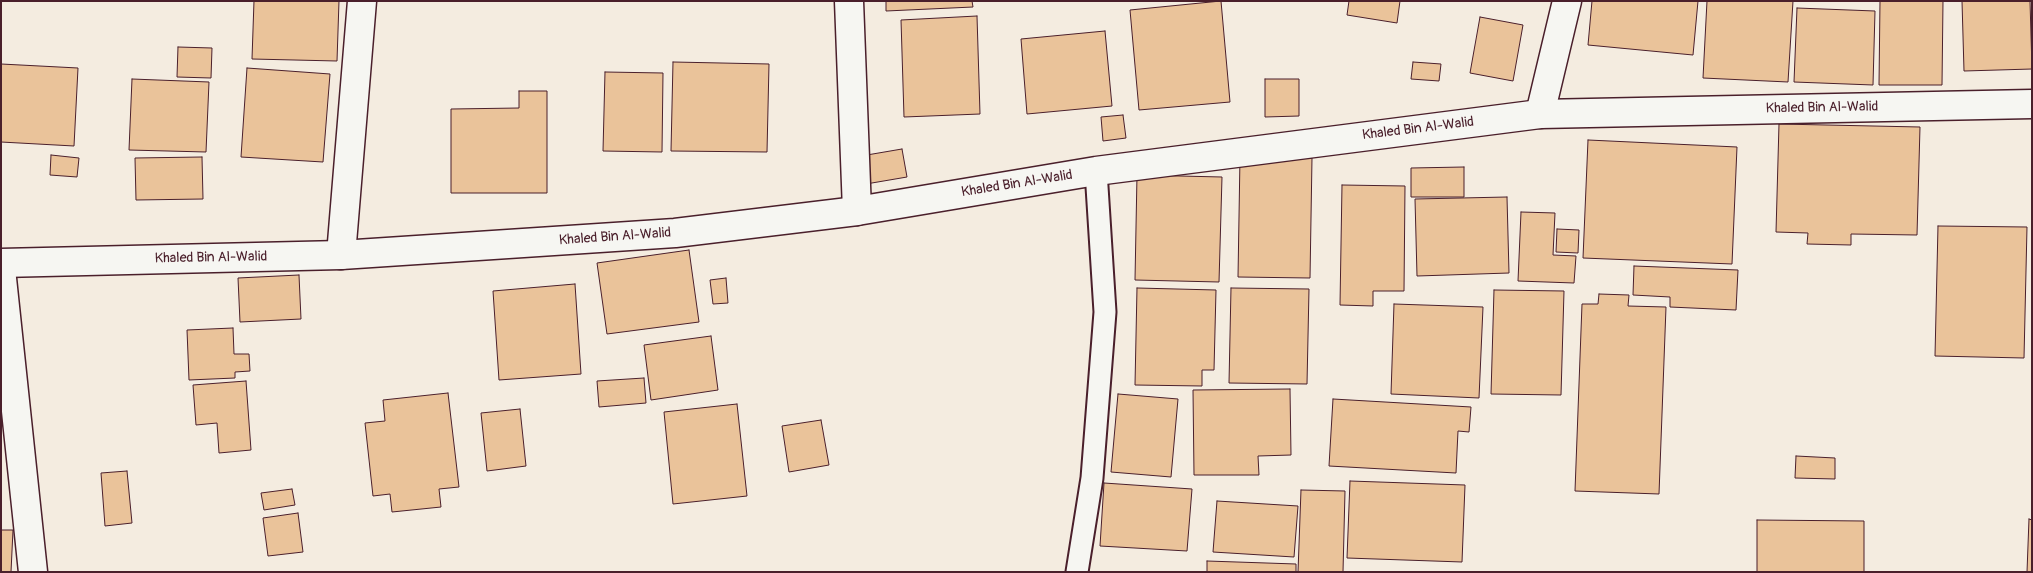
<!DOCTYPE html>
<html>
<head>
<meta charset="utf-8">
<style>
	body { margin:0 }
	#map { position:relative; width:2033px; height:573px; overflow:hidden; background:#f4ece0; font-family:Pangolin,sans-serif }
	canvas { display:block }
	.frame { position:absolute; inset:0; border:2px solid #4a1f2b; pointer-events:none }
</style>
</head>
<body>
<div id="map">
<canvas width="2033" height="573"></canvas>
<div class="frame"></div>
</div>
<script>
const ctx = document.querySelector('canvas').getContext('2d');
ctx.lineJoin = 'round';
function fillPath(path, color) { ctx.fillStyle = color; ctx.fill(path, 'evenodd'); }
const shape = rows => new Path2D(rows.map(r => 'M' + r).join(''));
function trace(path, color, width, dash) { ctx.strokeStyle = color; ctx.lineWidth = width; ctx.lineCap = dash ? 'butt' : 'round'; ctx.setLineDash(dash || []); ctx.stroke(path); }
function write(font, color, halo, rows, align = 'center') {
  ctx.font = font + ' Pangolin,sans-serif'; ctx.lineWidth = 4.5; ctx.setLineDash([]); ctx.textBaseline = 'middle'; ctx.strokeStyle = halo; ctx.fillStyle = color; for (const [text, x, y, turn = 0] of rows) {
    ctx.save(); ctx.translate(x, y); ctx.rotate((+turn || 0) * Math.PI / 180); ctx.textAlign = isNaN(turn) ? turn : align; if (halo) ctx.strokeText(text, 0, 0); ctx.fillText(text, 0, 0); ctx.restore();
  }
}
const building = shape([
	[254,1,339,1,337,61,252,59,254,1],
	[886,1,972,1,973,7,886,11,886,1],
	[1221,1,1230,102,1139,110,1130,10,1221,1],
	[1349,1,1400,1,1397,23,1347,15,1349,1],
	[1592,1,1698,1,1693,55,1588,45,1592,1],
	[1707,1,1793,1,1788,82,1703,78,1707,1],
	[1880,1,1943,1,1942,85,1879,85,1880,1],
	[1962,1,2030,1,2032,69,1964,71,1962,1],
	[1797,8,1875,11,1873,85,1794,82,1797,8],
	[977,16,980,114,904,117,901,20,977,16],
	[1480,17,1523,25,1513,81,1470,73,1480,17],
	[1105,31,1112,106,1027,114,1021,39,1105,31],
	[178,47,212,48,211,78,177,77,178,47],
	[673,62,769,64,767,152,671,151,673,62],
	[1413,62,1441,64,1439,81,1411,79,1413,62],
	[1,64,78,68,74,146,1,142,1,64],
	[247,68,330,74,323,162,241,157,247,68],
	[605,72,663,73,662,152,603,151,605,72],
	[132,79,209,82,206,152,129,150,132,79],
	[1265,79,1299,79,1299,116,1265,117,1265,79],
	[519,91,547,91,547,193,451,193,451,109,519,108,519,91],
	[1123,115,1126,138,1103,141,1101,117,1123,115],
	[1779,124,1920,127,1917,235,1851,234,1851,245,1807,244,1808,233,1776,232,1779,124],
	[1588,140,1737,147,1732,264,1583,258,1588,140],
	[902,149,907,177,866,184,861,156,902,149],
	[51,155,79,158,77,177,50,175,51,155],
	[202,157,203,199,136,200,135,158,202,157],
	[1240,157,1312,158,1310,278,1238,277,1240,157],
	[1464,167,1464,197,1411,197,1411,168,1464,167],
	[1137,175,1222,177,1219,282,1135,280,1137,175],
	[1342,185,1405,186,1404,291,1373,291,1373,306,1340,305,1342,185],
	[1507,197,1509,273,1417,276,1415,199,1507,197],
	[1521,212,1555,213,1553,255,1576,256,1574,283,1518,281,1521,212],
	[1938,226,2027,227,2024,358,1935,356,1938,226],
	[1557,229,1579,230,1578,253,1556,252,1557,229],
	[689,250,699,322,607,334,597,263,689,250],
	[1634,266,1738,270,1736,310,1670,307,1670,297,1633,295,1634,266],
	[299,275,301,319,240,322,238,278,299,275],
	[726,278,728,303,713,304,710,280,726,278],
	[575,284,581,374,499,380,493,291,575,284],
	[1137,288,1216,290,1214,370,1202,370,1202,386,1135,385,1137,288],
	[1231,288,1309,289,1307,384,1229,383,1231,288],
	[1494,290,1564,291,1561,395,1491,394,1494,290],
	[1599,294,1629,295,1628,306,1666,307,1659,494,1575,491,1582,304,1598,304,1599,294],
	[1394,304,1483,307,1479,398,1391,394,1394,304],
	[233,328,234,354,249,354,250,371,235,372,235,378,189,380,187,330,233,328],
	[711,336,718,390,651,400,644,345,711,336],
	[644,378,646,403,599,407,597,381,644,378],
	[246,381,251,450,219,453,217,423,196,425,193,385,246,381],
	[1290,389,1291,455,1258,456,1259,475,1194,475,1193,390,1290,389],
	[448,393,459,487,439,489,441,507,392,512,390,494,373,496,365,423,385,421,383,400,448,393],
	[1118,394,1178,399,1171,477,1111,472,1118,394],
	[1333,399,1471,407,1469,432,1458,431,1456,473,1329,466,1333,399],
	[737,404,747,496,673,504,664,412,737,404],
	[520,409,526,466,487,471,481,413,520,409],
	[821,420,829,465,789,472,782,426,821,420],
	[1796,456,1835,458,1835,479,1795,478,1796,456],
	[127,471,132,523,105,526,101,473,127,471],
	[1350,481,1465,485,1462,562,1347,558,1350,481],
	[1104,483,1192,489,1187,551,1100,546,1104,483],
	[292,489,295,505,264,510,261,493,292,489],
	[1301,490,1345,491,1343,572,1298,572,1301,490],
	[1217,501,1298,506,1294,557,1213,552,1217,501],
	[298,513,303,552,268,556,263,518,298,513],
	[2029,519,2032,520,2032,572,2027,572,2029,519],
	[1757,520,1864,521,1864,572,1757,572,1757,520],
	[1,530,13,530,11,572,1,572,1,530],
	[1207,561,1296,564,1296,572,1207,572,1207,561]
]);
fillPath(building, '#eac39a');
trace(building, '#4a1f2b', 1);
const lane = shape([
	[1077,572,1092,478,1105,312,1096,171]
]);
const street = shape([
	[849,1,857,211],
	[1540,114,1567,1],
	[341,255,362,1],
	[1,269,33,572]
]);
const secondary = shape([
	[1,263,341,255,675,233,857,211,1096,171,1540,114,2032,104]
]);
trace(lane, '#4a1f2b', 25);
trace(street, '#4a1f2b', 31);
trace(secondary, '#4a1f2b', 31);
trace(lane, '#f6f6f2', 21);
trace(street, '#f6f6f2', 28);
trace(secondary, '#f6f6f2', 28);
write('14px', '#4a1f2b', '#f6f6f2', [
	["Khaled Bin Al-Walid",1822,108,-1],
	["Khaled Bin Al-Walid",1418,129,-7],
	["Khaled Bin Al-Walid",1017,184,-9],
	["Khaled Bin Al-Walid",615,237,-4],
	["Khaled Bin Al-Walid",211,258,-1]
]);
</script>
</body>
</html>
